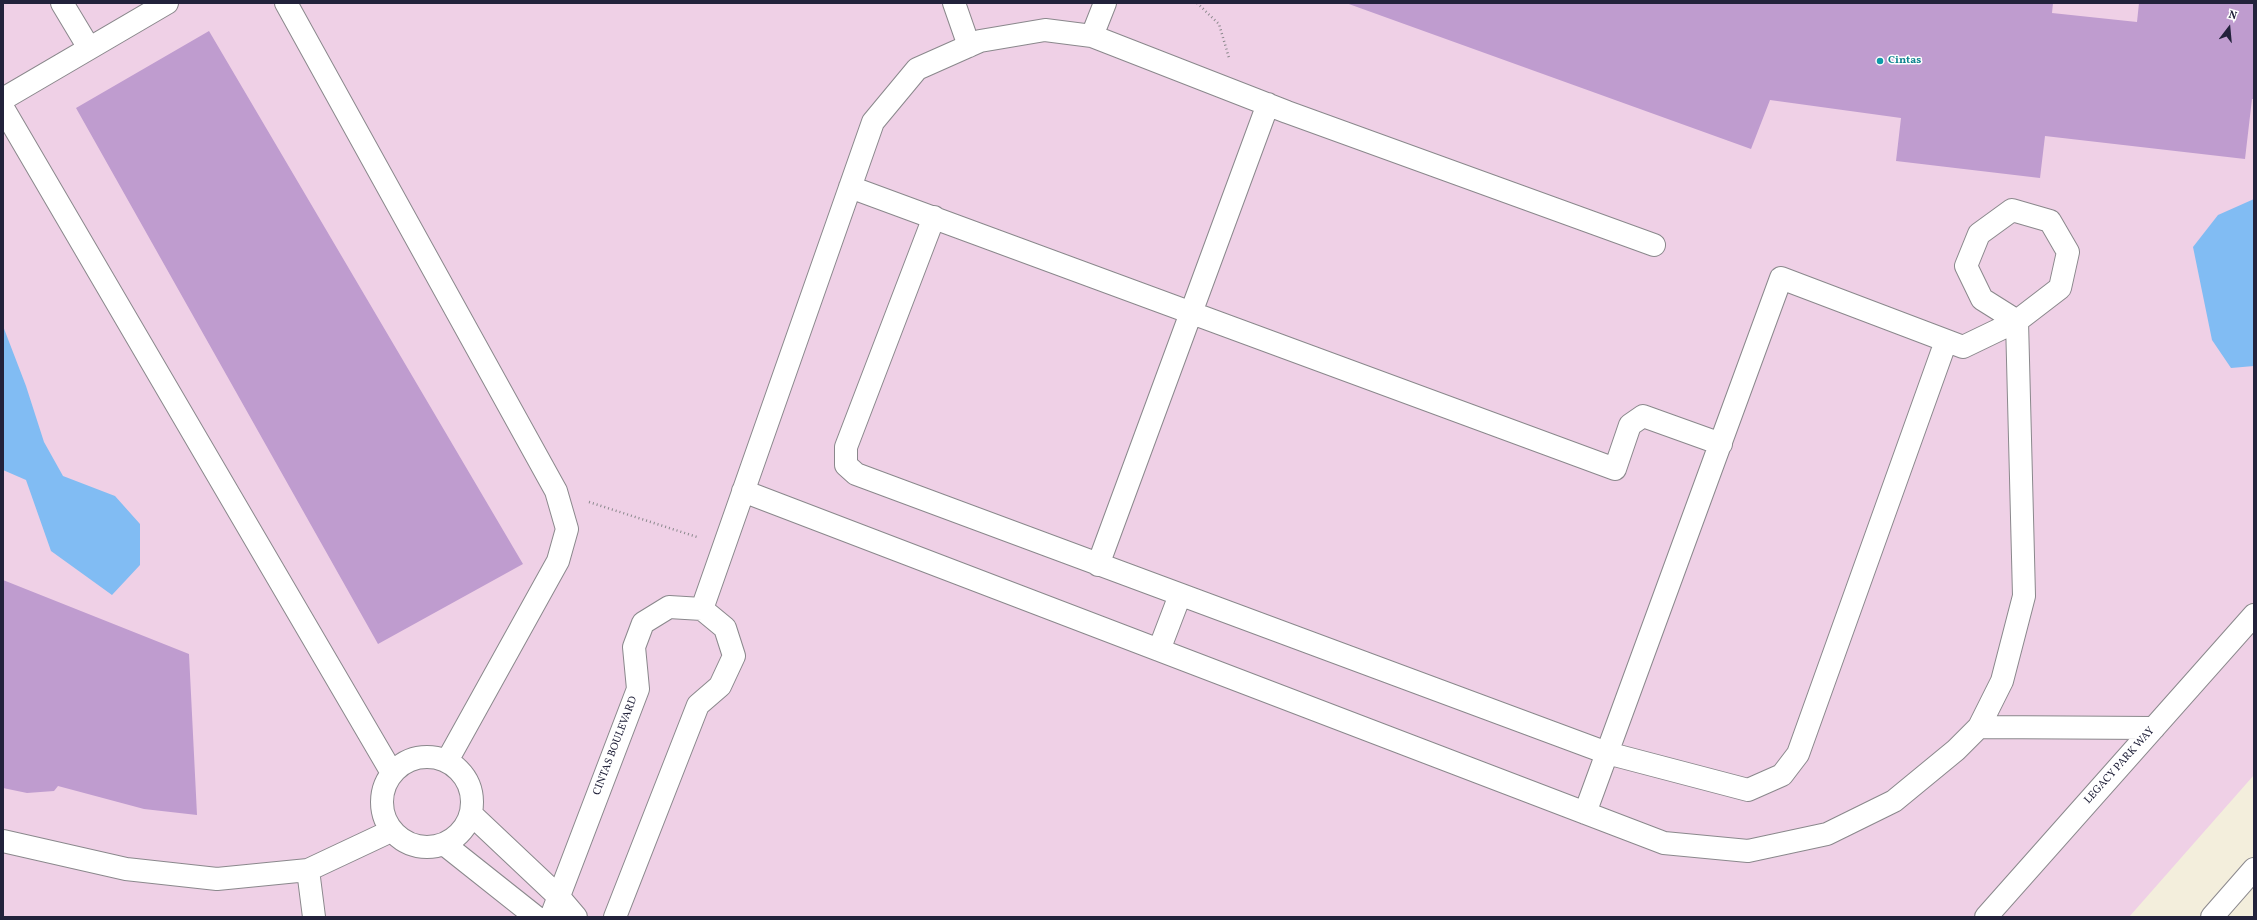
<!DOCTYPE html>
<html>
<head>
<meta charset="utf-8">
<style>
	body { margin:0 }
	#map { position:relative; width:2257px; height:920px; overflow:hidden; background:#f3eedc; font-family:Vollkorn,serif }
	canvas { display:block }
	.frame { position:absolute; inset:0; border:4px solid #22223b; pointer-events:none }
	.north { position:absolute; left:2209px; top:8px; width:40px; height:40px; -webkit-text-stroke:3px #fff; paint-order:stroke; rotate:16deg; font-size:11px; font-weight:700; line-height:16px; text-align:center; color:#22223b }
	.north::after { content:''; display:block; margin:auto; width:14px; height:18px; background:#22223b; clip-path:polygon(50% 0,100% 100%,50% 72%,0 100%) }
</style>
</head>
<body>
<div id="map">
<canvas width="2257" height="920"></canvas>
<div class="frame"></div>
<div class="north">N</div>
</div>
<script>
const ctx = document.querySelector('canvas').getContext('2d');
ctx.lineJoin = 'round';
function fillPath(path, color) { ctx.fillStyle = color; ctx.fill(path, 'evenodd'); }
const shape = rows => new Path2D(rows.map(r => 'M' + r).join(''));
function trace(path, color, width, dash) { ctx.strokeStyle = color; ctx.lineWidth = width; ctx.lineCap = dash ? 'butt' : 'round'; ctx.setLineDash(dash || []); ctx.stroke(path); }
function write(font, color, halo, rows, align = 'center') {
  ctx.font = font + ' Vollkorn,serif'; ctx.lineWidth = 3; ctx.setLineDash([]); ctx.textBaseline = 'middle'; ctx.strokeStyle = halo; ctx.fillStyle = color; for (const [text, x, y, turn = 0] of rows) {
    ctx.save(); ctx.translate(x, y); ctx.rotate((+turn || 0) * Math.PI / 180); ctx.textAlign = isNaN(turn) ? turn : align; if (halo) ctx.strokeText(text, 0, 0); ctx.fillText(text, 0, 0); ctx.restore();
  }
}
fillPath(shape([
	[3,3,2254,3,2254,775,2129,917,3,917]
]), '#efd0e6');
fillPath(shape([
	[2254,199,2254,366,2231,368,2212,340,2193,247,2218,215],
	[3,326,26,386,44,442,63,476,115,496,140,524,140,565,112,595,51,551,26,480,3,470]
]), '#81bcf3');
fillPath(shape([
	[1346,3,2053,3,2052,13,2137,22,2139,3,2254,3,2254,99,2252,99,2245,159,2045,136,2040,178,1896,161,1901,118,1770,100,1751,149],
	[209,31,523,564,378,644,76,108],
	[3,580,189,654,197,815,144,809,58,786,54,791,27,793,3,788]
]), '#bf9ccf');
const minor = shape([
	[62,3,89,48],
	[286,3,556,491,567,529,558,561,447,761],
	[954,3,969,46],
	[1092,36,1105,3],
	[3,99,167,3],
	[3,108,392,773],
	[850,187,1615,469,1630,425,1643,416,1721,444],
	[934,217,846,447,846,465,856,474,1607,753,1748,790,1782,775,1798,754,1946,341],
	[743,491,1664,843,1748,851,1827,834,1894,801,1956,750,1979,727,2002,681,2024,596,2017,321,2060,288,2068,252,2050,221,2012,210,1979,234,1966,266,1982,299,2017,321],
	[1098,565,1268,104],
	[702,609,873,122,917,69,980,41,1045,30,1092,36,1287,112,1654,245],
	[1159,650,1180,595],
	[1979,727,2154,728],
	'382 802a45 45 0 1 1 90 0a45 45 0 1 1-90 0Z',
	[1585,813,1781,278,1963,347,2017,321],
	[471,814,559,897,576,917],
	[3,841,126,869,217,879,308,870,391,831],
	[444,844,536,917],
	[308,870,314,917],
	[551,917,638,689,634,647,643,623,669,607,702,609,725,628,734,656,720,686,698,705,615,917],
	[1986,917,2254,615]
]);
const highway = shape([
	[2212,917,2254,869]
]);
trace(minor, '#8a888c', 24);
trace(highway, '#8a888c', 24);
trace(shape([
	[1197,3,1219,24,1229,58],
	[589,502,697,537]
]), '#8a888c', 2.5, [1, 3]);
trace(minor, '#fff', 22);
trace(highway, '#fff', 22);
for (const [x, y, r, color] of [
	[1880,61,4,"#0f9aa8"]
]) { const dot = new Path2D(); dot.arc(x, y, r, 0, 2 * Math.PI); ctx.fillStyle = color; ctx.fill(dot); trace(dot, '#fff', 1.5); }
write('bold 11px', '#0d838f', '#fff', [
	["Cintas",1888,61]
], 'left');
write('11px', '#22223b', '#fff', [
	["CINTAS BOULEVARD",616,746,-69],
	["LEGACY PARK WAY",2120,766,-48]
]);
</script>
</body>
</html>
